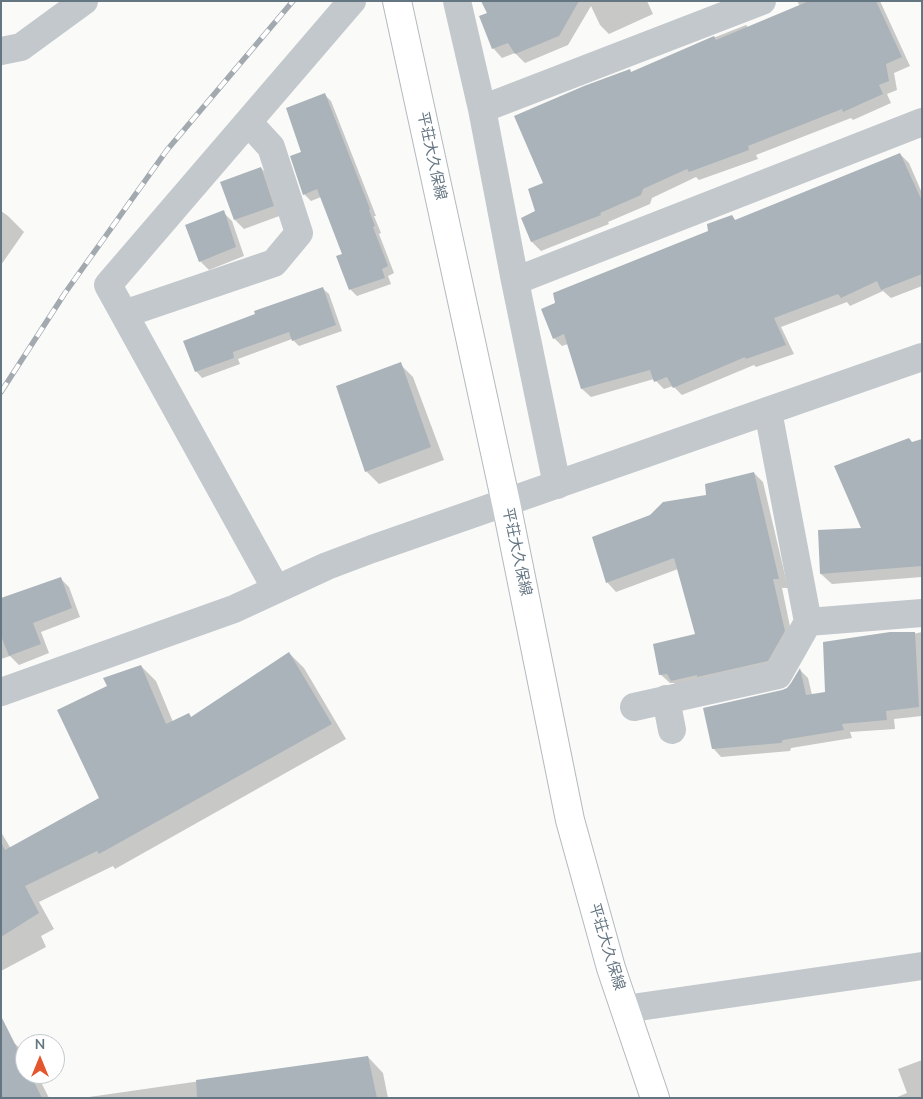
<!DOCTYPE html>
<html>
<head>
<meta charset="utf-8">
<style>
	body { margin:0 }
	#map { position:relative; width:923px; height:1099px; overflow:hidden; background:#fafaf8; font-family:"Nunito Sans",sans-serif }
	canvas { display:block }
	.frame { position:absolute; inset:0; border:2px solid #657683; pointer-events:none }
	.north { position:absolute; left:15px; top:1034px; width:50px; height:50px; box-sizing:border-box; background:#fff; border:1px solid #c1c8cd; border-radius:50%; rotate:0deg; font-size:14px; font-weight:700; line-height:20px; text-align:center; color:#657683 }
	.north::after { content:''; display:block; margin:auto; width:18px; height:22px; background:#e4572e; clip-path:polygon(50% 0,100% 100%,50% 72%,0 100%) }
</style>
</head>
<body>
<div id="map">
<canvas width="923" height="1099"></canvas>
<div class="frame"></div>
<div class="north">N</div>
</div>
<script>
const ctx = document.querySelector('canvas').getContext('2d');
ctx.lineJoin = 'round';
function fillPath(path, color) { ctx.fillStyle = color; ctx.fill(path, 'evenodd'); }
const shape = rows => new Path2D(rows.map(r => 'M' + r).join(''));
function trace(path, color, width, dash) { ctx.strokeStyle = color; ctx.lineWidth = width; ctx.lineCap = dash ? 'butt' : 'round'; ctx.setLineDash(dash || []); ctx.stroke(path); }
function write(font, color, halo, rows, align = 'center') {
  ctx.font = font + ' "Nunito Sans","Noto Sans JP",sans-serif'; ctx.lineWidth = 5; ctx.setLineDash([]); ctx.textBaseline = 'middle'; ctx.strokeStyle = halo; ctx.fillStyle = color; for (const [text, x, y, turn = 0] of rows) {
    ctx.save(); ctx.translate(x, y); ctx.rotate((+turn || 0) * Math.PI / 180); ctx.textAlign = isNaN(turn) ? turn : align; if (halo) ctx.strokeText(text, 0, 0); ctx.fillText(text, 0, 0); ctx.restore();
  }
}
fillPath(shape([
	[483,1,647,1,653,14,609,34,600,25,591,6,568,45,525,63,515,53,502,58,493,48,488,13],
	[797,1,880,1,910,66,894,73,897,90,887,94,891,103,853,120,851,118,756,155,758,159,699,180,696,177,652,198,650,204,608,222,609,224,541,251,532,242,522,219,536,212,545,184,629,70,632,73,693,46,746,25,749,28,800,6],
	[324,94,331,101,376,216,374,216,381,233,379,234,394,273,388,276,391,284,357,296,351,290,338,256,344,254,321,197,311,201,304,194,303,152],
	[900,154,909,163,922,193,922,286,891,298,883,291,850,306,847,302,781,327,794,354,756,367,754,365,682,395,673,386,664,389,654,379,591,397,582,389,568,344,562,346,554,338,731,216,736,221],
	[261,168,270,177,282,215,244,229,235,220],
	[1,211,8,216,24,232,1,265],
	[223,212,232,221,244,256,209,270,200,261],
	[322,288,329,294,342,331,299,346,292,339,238,359,240,364,202,378,196,371],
	[400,364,413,377,444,460,379,484,366,471],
	[922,440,922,577,832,584,821,574,863,529,913,443],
	[754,473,763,482,788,588,782,588,793,641,777,670,681,690,674,683,670,683,660,674,696,635,678,569,616,592,607,582,708,496],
	[60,578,69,587,80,617,41,632,49,653,19,665,10,656,1,659,1,599],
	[922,632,922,716,894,719,895,729,850,732,852,738,791,748,790,751,721,757,713,748,788,689,800,670,808,678,812,695,826,693,913,634],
	[289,653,304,668,346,739,115,869,113,866,39,902,54,929,41,936,46,947,1,971,1,832,11,849,101,798,108,686,141,666,156,681,173,722,191,718],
	[12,1041,25,1053,25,1074,37,1074,49,1098,1,1098],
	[368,1057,383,1073,388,1098,82,1098],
	[922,1060,922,1098,895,1098,907,1093,898,1069]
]), '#0003');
fillPath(shape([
	[481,1,579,1,559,36,515,54,508,43,492,49,479,16,487,13],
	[809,1,876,1,902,57,886,64,889,81,879,85,883,94,843,112,842,109,748,146,749,150,689,172,687,169,643,189,641,195,600,213,601,215,531,242,521,218,535,211,528,189,543,183,514,116,584,86,630,69,631,72,714,36,716,40],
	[325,93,370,209,369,210,375,226,373,227,388,266,382,269,385,278,349,290,336,256,342,254,317,189,303,195,290,156,301,152,286,108],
	[900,153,922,201,922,274,881,290,877,281,841,298,838,294,774,318,786,345,746,359,745,357,673,388,667,377,654,382,650,370,581,389,564,334,553,339,541,309,555,303,553,293,708,231,707,224,732,215,735,220],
	[261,167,274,206,234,220,220,182],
	[224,210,236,247,199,262,185,225],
	[323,287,336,325,292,341,289,332,233,352,234,358,195,372,183,341,255,314,254,311],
	[401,362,431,447,365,472,336,386],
	[909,438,912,442,922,439,922,566,820,574,818,530,861,528,834,466],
	[754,472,779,579,773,579,785,631,768,661,697,677,697,675,671,681,667,674,659,675,653,644,695,634,674,558,606,583,592,537,650,515,663,502,706,495,705,484],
	[61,577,72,608,33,623,41,644,9,656,1,636,1,598],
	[890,632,915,632,919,707,886,711,887,720,842,724,844,730,783,740,781,743,712,749,703,708,782,690,787,688,791,683,800,668,806,695,825,692,823,642],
	[289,652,332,724,99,854,97,851,25,886,39,913,1,937,1,842,5,850,99,798,57,710,107,686,103,678,141,665,166,724,189,713,191,717],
	[1,1016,25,1064,25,1074,30,1074,42,1098,1,1098],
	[368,1056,377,1098,197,1098,196,1080]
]), '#aab3b9');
const secondary = shape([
	[397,1,506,503,570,820,611,968,655,1098]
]);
trace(secondary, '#b3babf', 30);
trace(shape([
	[457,1,482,109,515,281,922,122],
	[1,51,21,47,84,1],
	[482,109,762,1],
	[515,281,557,485],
	[124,314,274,263,299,233,271,147,248,122],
	[768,411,808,622,922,613],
	[276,589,108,285,352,1],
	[666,699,672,730],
	[634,707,778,675,808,622],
	[625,1009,922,966]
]), '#c3c8cc', 28);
trace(shape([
	[1,692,234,609,327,566,372,549,922,357]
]), '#c3c8cc', 28);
trace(secondary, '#fff', 28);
const rail = shape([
	[1,392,65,293,167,150,293,1]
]);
trace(rail, '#a2aab0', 5.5);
trace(rail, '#fff', 4, [11]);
write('15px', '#657683', '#fff', [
	["平荘大久保線",431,156,78],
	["平荘大久保線",516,552,78],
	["平荘大久保線",606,947,73]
]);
</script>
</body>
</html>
